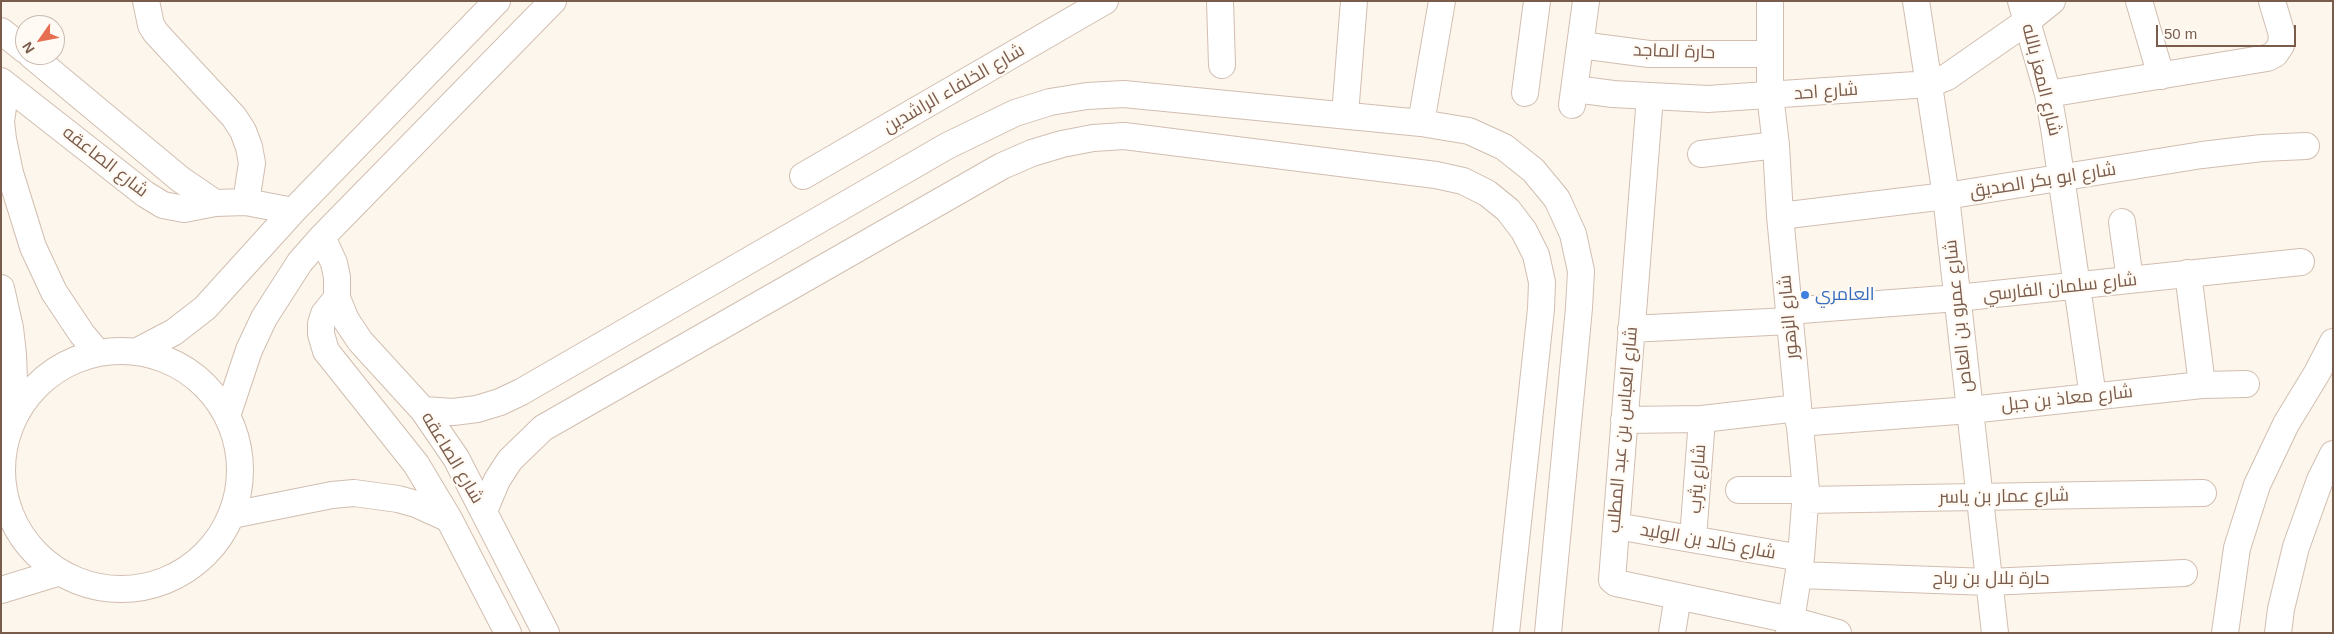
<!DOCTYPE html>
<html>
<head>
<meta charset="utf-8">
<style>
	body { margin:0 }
	#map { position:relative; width:2334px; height:634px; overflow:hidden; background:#fdf6ec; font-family:Helvetica,sans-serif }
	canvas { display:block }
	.frame { position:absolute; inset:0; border:2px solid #7a5c4d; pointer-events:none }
	.north { position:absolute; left:15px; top:15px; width:50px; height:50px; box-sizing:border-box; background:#fffaf3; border:1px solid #cabbb1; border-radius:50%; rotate:237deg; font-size:14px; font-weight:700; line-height:20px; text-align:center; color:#7a5c4d }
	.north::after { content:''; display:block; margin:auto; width:18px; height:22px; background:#e76f51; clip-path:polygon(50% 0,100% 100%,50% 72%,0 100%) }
	.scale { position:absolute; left:2156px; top:25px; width:140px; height:22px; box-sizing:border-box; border:2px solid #7a5c4d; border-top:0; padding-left:6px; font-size:15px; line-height:18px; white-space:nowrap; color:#7a5c4d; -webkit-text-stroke:4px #fffaf3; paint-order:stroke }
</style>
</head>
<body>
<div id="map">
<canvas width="2334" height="634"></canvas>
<div class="frame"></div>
<div class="north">N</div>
<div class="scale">50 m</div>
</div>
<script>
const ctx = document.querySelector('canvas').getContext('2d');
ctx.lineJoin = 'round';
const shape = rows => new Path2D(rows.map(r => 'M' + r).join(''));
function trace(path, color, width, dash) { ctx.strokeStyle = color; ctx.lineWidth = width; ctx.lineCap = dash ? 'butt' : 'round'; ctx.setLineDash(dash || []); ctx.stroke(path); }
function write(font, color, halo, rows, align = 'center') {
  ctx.font = font + ' Helvetica,Cairo,sans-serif'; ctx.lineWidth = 4.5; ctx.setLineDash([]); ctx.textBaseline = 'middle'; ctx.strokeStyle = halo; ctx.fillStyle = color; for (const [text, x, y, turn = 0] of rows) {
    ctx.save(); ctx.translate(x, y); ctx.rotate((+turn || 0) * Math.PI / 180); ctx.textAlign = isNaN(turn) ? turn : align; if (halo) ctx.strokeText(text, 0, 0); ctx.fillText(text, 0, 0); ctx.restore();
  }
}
const minor = shape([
	[146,1,151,25,156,33,234,117,243,131,249,147,252,163,246,202],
	[1220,1,1222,65],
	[1770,1,1770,95,1776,145,1780,216,1806,490,1801,558,1789,633],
	[1916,1,1946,196,1995,633],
	[2021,1,2048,94,2054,128,2093,397],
	[2139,1,2161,76],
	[1,31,25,50],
	[1580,45,1649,54,1769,54],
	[31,55,180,179,215,203],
	[1,81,145,194,163,205,184,209,215,203,246,202,293,211],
	[6,85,1,122,3,139,10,173,33,247,54,292,82,334,98,353],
	[1575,89,1613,94,1708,99,1930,84,1947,77,2026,22,2052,1],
	[1525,93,1537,1],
	[2048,94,2267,58,2275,54,2281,45,2282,35,2272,1],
	[1650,96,1612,580,1616,583,1791,620,1838,633],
	[1572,105,1586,1],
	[1345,115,1354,1],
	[1421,123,1442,1],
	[1701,154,1776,145],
	[803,176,1105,1],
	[1780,216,1946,196,2202,155,2262,148,2306,146],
	[2122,222,2130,280],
	[322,237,334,263,337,277,337,298,346,320,360,341,423,410,456,458,546,633],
	[2188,273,2202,385],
	[1,288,10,328,13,354,14,381,9,421],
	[337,298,324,314,321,324,321,334,326,351,416,464,449,519,508,633],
	[1788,311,1957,298,2301,262],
	[1631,329,1789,321],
	'2 470a119 119 0 1 1 238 0a119 119 0 1 1-238 0Z',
	[136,352,174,332,205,308,293,211,497,1],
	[423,410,453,412,477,409,500,402,521,392,947,146,1015,113,1050,102,1087,96,1124,94,1421,123,1469,131,1504,147,1533,170,1557,199,1573,234,1581,271,1579,308,1548,633],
	[227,416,249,350,264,318,300,262,322,237,553,1],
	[1624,420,1702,419,1798,408],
	[1799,423,1970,410,2202,385,2246,384],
	[1739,490,1806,490],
	[1805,500,2203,493],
	[484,511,497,480,510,460,543,428,1002,166,1032,153,1062,144,1093,138,1124,136,1436,175,1463,181,1487,193,1508,210,1524,231,1536,255,1542,282,1541,309,1506,633],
	[232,515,332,495,354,493,398,499,416,504,449,519],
	[1616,526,1801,558],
	[1693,538,1702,419],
	[1799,575,1989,582,2184,573],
	[1,590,60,572],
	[1672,633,1678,596],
	[2225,633,2237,548,2257,485,2286,424,2317,373,2333,342],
	[2278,633,2281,609,2296,547,2320,480,2333,454]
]);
trace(minor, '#d1beb0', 28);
trace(minor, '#fff', 26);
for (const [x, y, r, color] of [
	[1805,295,5,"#3f7fe0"]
]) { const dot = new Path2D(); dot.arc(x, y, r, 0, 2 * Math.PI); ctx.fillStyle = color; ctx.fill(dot); trace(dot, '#fffaf3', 2); }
write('18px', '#7a5c4d', '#fffaf3', [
	["حارة الماجد",1674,52,2],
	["شارع المعز بالله",2041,80,76],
	["شارع الخلفاء الراشدين",954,89,-30],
	["شارع احد",1826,92,-4],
	["شارع الصاعقه",105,162,38],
	["شارع ابو بكر الصديق",2043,181,-9],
	["شارع سلمان الفارسي",2060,288,-6],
	["شارع عمرو بن العاص",1959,316,-96],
	["شارع الزهور",1789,317,-95],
	["شارع معاذ بن جبل",2067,399,-6],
	["شارع العباس بن عبد المطلب",1623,430,-85],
	["شارع الصاعقه",452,458,59],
	["شارع يثرب",1698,479,-86],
	["شارع عمار بن ياسر",2004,497,-1],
	["شارع خالد بن الوليد",1708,542,10],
	["حارة بلال بن رباح",1991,579]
]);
write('18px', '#366cbe', '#fffaf3', [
	["العامري",1815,295]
], 'left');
</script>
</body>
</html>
